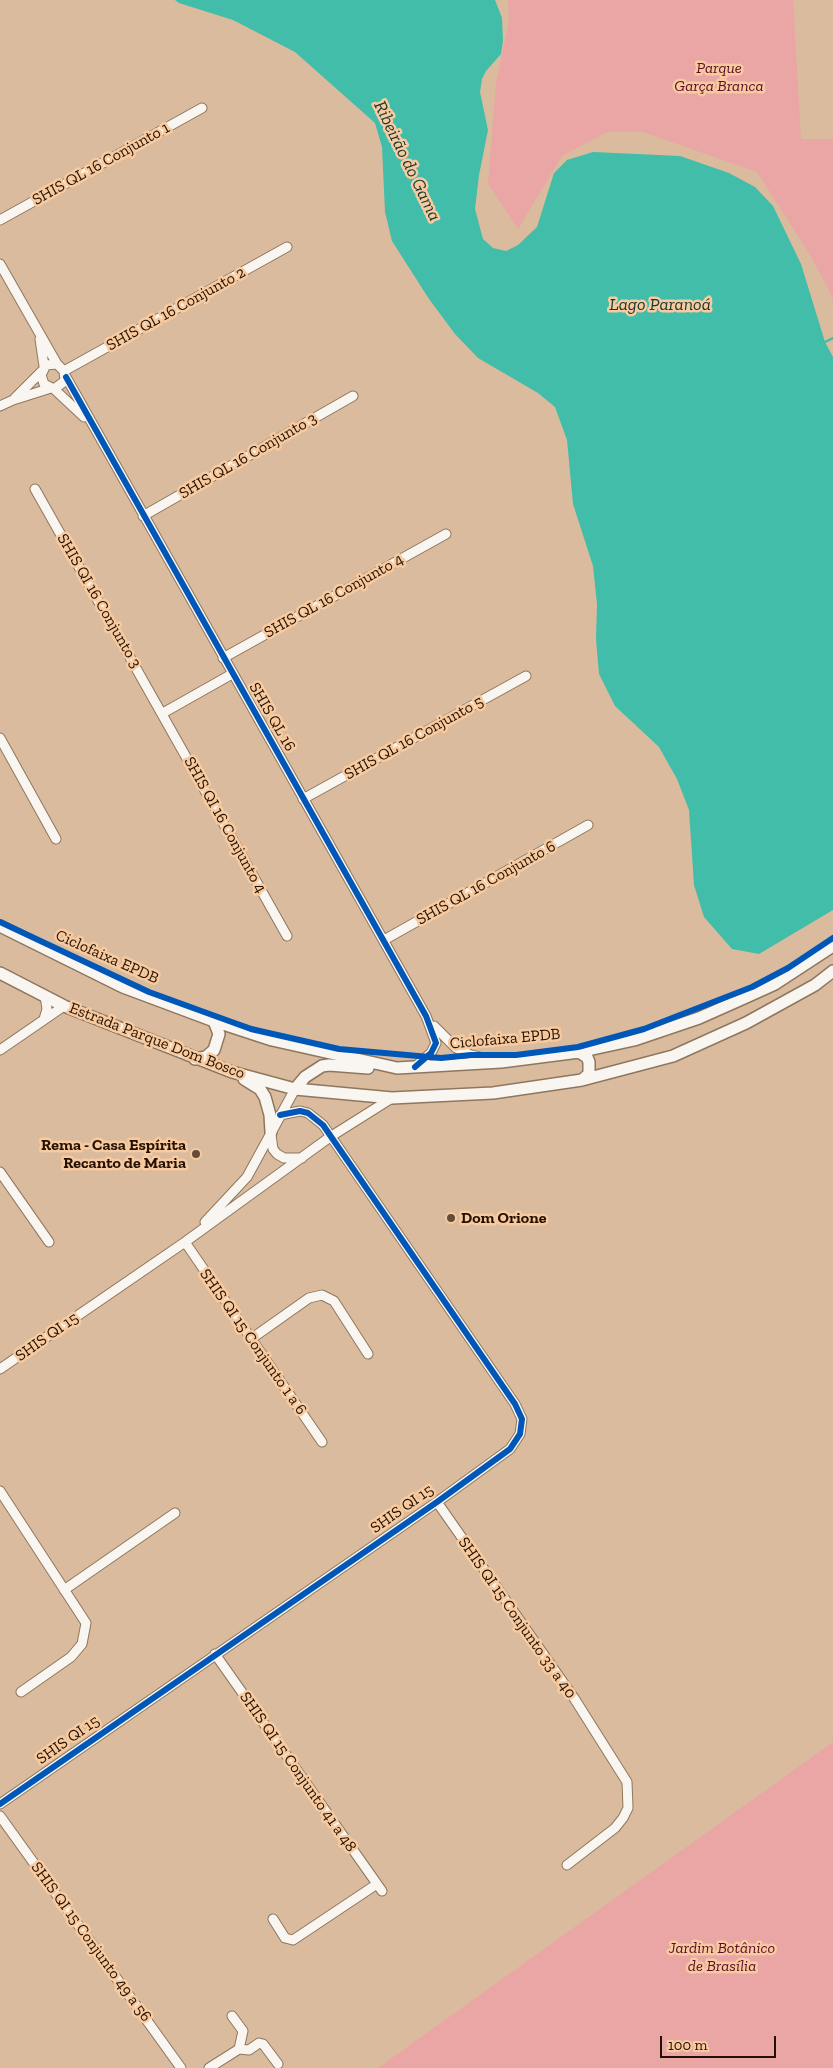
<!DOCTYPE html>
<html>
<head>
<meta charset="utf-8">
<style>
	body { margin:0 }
	#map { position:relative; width:833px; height:2068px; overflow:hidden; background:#dabb9e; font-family:"Zilla Slab",serif }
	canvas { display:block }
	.scale { position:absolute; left:660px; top:2036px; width:116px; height:22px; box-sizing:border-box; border:2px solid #241100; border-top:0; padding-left:6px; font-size:15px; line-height:18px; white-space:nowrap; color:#241100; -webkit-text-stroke:4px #f7caa0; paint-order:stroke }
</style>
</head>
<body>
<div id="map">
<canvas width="833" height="2068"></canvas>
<div class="scale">100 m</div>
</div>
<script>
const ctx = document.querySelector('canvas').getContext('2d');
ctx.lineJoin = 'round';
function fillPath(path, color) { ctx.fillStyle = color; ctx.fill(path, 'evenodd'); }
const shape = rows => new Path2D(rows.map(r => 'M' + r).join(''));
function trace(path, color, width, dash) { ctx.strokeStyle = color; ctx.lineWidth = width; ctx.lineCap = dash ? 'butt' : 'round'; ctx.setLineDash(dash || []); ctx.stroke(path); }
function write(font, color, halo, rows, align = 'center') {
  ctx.font = font + ' "Zilla Slab",serif'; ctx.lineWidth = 5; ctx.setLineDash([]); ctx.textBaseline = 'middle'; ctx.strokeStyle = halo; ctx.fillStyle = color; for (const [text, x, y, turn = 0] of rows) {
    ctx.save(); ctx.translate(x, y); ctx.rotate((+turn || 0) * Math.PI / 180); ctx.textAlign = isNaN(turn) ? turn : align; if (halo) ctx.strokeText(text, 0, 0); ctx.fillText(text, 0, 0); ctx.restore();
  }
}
fillPath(shape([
	[508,0,793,0,801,139,833,139,833,298,809,253,757,172,643,132,607,132,562,156,518,229,488,184,496,83,509,21],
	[833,1742,833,2068,378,2068]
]), '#eaa5a5');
fillPath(shape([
	[175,0,495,0,502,18,503,41,501,54,486,71,482,79,480,92,488,130,479,175,475,209,483,239,493,248,506,251,518,245,537,227,554,173,567,160,593,152,680,156,729,173,755,187,773,206,801,264,825,342,833,357,833,910,759,954,732,949,704,917,694,885,689,810,677,779,659,747,615,706,599,674,596,639,597,604,593,566,573,504,567,440,555,407,538,393,478,358,455,334,429,299,392,241,385,212,382,147,375,123,295,52,233,20,179,3]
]), '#41bdaa');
trace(shape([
	[825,342,833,338]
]), '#41bdaa', 2.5);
const minor = shape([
	[0,220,202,108],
	[0,264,57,364,64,371,65,381,54,389,44,384,41,375,46,365,57,364],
	[40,339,44,366],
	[64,371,287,247],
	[66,377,426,1016,436,1043,431,1053,415,1067],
	[54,389,84,417],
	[15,398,42,371],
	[0,406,13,400,51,388],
	[35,489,287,936],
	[143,516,353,396],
	[223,658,446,534],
	[163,713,232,674],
	[0,738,56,839],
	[303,799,526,676],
	[384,940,588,825],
	[44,1019,47,1009,45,996],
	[434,1026,456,1048,471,1055,492,1060],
	[0,1050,64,1006],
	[271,1135,273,1149,277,1154,284,1158,302,1158],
	[0,1172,49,1242],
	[205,1222,247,1177,295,1089],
	[185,1242,322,1442],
	[251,1339,309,1298,322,1295,334,1301,368,1354],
	[0,1369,185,1242,330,1137,392,1098],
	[0,1491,86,1623,82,1644,71,1657,21,1692],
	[437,1502,574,1698,627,1782,628,1808,623,1818,615,1828,567,1865],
	[64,1590,175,1513],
	[215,1654,382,1891],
	[0,1804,437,1502,510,1449,520,1434,522,1419,515,1404,323,1125,308,1113,300,1111,280,1115],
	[0,1816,181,2068],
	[273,1919,285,1938,293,1940,377,1884],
	[232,2016,243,2031,239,2049],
	[209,2068,239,2049,249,2050,259,2043,263,2044,278,2064]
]);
const major = shape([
	[0,926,123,987,214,1021,272,1040,397,1068,501,1062,579,1052,634,1040,699,1018,744,998,775,984,833,946],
	[0,973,64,1006,232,1072,295,1089,392,1098,493,1093,582,1080,673,1056,746,1023,815,985,833,971],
	[579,1052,587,1057,589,1062,589,1074,582,1080],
	[195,1059,206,1057,214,1050,219,1034,214,1021],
	[244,1079,260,1089,265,1097,270,1115,271,1132],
	[295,1089,305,1077,322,1066,329,1065,368,1068]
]);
trace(minor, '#8e775e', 11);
trace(major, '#8e775e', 14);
trace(minor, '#f9f5f0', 9);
trace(major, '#f9f5f0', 11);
trace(shape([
	[66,377,426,1016,436,1043,431,1053,415,1067],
	[0,922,149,992,251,1029,339,1049,441,1058,471,1055,516,1055,578,1047,644,1029,752,987,788,968,833,938],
	[0,1804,437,1502,510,1449,520,1434,522,1419,515,1404,323,1125,308,1113,300,1111,280,1115]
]), '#0057b8', 6);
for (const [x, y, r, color] of [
	[196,1154,5,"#644c37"],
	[451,1218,5,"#644c37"]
]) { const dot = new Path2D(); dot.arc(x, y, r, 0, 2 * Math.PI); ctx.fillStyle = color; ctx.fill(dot); trace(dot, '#f7caa0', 2); }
write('italic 16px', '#5c0b29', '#f7caa0', [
	["Parque",719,68],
	["Garça Branca",719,86],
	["Jardim Botânico",722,1948],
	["de Brasília",722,1966]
]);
write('16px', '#241100', '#f7caa0', [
	["SHIS QL 16 Conjunto 1",101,164,-29],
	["SHIS QL 16 Conjunto 2",176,309,-29],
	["SHIS QL 16 Conjunto 3",248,456,-30],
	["SHIS QL 16 Conjunto 4",334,596,-29],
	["SHIS QI 16 Conjunto 3",99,601,60],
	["SHIS QL 16",272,717,60],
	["SHIS QL 16 Conjunto 5",414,738,-29],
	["SHIS QI 16 Conjunto 4",225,825,61],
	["SHIS QL 16 Conjunto 6",486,883,-29],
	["Ciclofaixa EPDB",107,957,24],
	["Ciclofaixa EPDB",505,1039,-5],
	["Estrada Parque Dom Bosco",157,1041,21],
	["SHIS QI 15",47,1337,-35],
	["SHIS QI 15 Conjunto 1 a 6",253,1342,55],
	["SHIS QI 15",402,1509,-35],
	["SHIS QI 15 Conjunto 33 a 40",517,1618,55],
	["SHIS QI 15",68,1740,-35],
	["SHIS QI 15 Conjunto 41 a 48",298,1772,55],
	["SHIS QI 15 Conjunto 49 a 56",91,1942,54]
]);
write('bold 16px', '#241100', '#f7caa0', [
	["Rema - Casa Espírita",186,1145],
	["Recanto de Maria",186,1163],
	["Dom Orione",461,1218,"left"]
], 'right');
write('italic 18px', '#183733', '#f7caa0', [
	["Ribeirão do Gama",407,161,64],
	["Lago Paranoá",660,305]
]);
</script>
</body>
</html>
